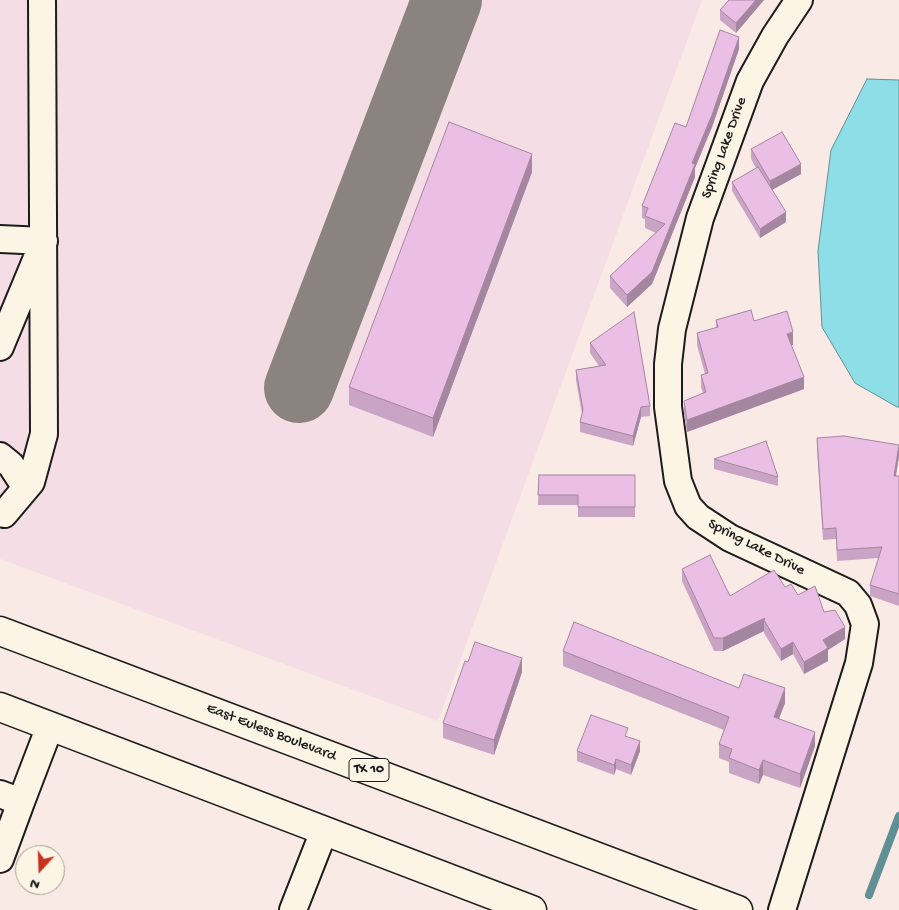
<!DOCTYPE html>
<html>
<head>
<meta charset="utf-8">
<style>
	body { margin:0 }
	#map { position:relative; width:899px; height:910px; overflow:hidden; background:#f9eae5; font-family:"Gochi Hand",sans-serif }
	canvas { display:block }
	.north { position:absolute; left:15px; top:845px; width:50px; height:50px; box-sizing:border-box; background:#fcf5e5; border:1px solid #a29e95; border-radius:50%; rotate:200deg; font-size:14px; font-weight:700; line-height:20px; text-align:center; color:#1c1c1c }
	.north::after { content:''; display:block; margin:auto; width:18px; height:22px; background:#c8321e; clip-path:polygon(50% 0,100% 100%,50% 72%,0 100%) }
</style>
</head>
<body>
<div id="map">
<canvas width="899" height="910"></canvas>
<div class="north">N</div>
</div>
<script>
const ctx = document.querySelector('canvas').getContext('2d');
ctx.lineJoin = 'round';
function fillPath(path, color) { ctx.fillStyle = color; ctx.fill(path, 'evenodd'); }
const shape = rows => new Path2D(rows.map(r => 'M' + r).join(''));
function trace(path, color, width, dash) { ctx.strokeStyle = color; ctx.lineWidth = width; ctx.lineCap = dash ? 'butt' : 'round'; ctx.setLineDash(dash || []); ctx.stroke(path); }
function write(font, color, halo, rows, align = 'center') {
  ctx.font = font + ' "Gochi Hand",sans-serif'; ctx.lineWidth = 4.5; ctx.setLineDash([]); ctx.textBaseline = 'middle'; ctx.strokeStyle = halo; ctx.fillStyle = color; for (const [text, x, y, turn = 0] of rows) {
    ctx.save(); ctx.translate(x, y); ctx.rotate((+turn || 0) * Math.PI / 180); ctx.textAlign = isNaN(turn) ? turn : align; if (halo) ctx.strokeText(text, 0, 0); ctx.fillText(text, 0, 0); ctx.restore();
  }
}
fillPath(shape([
	[0,0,702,0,438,721,0,559]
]), '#f5dde5');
const water = shape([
	[867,79,899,80,899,407,897,407,855,383,822,327,818,251,831,150,867,79]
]);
fillPath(water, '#8edee8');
trace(water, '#609096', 1);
trace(shape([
	[869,895,899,816]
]), '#609096', 8);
trace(shape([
	[299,388,447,0]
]), '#8a8380', 70);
const minor = shape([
	[0,239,44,241],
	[0,347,39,253],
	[0,456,11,465,26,488],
	[0,513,4,514,31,482,44,434,42,0],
	[0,794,21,802,50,726],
	[0,859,21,802],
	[293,910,324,831],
	[782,910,859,663,865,624,858,605,848,593,730,538,698,517,688,506,678,481,668,407,668,364,672,329,700,218,750,81,775,36,799,0]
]);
const major = shape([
	[0,631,738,910],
	[0,707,532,910]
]);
trace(minor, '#1c1c1c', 30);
trace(major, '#1c1c1c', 31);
trace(minor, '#fcf5e5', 26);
trace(major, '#fcf5e5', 28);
fillPath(shape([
	[729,0,764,0,736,33,720,20,720,10],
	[739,49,712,127,695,168,695,177,652,284,627,307,610,288,610,276,656,233,645,228,645,219,642,218,642,206,686,127],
	[751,149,801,174,772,190,786,222,760,238,732,191,732,182,756,168,751,159],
	[532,172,433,437,349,405,349,387],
	[716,320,754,321,793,345,791,345,804,389,687,432,684,414,684,401,703,393,701,387,701,375,705,374,697,345,697,333,716,328],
	[590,343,650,406,650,416,641,417,633,446,580,432,580,422,582,414,576,380,576,370,599,366,590,353],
	[817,438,899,456,896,476,899,476,899,606,870,596,870,585,879,558,837,561,836,539,823,540,817,449],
	[714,459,778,477,778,486,714,469],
	[539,475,635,475,635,517,578,517,578,505,538,505],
	[682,569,730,596,785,587,824,612,845,639,828,650,828,661,804,674,793,654,781,661,764,633,764,631,723,651,714,651,682,581],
	[563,651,739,688,785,703,779,719,815,746,800,788,763,775,759,784,729,773,729,762,719,758,719,744,724,730,563,666],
	[468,662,522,672,494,755,443,738,443,723],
	[628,737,640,751,631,775,616,769,614,775,577,761,577,751]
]), '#caa4c5');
fillPath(shape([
	[756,0,764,0,736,33,736,23],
	[739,37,739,49,712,127,695,168,695,177,652,284,627,307,627,295,652,272],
	[532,154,532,172,433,437,433,418],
	[801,164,801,174,770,191,770,181],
	[786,212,786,222,760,238,760,229],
	[793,332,793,345,787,346,787,334],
	[804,377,804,389,687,432,687,420],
	[641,407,641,417,633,446,633,436],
	[899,445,899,456,894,487,894,476],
	[765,618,764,620,764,631,723,651,723,638],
	[845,627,845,639,828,650,828,661,804,674,804,662,823,640],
	[793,642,793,654,781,661,781,649],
	[522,658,522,672,494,755,494,740],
	[785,688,785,703,774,731,774,717],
	[815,732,815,746,800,788,800,774],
	[640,741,640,751,631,775,631,765],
	[616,759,616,769,614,775,614,765],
	[763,760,763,775,759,784,759,770]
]), '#a486a0');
const building = shape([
	[729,0,756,0,736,23,720,10,729,0],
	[720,30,739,37,712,115,692,163,695,164,652,272,627,295,610,276,665,224,645,216,648,208,642,206,675,123,686,127,720,30],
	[449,122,532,154,433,418,349,387,449,122],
	[782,132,801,164,770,181,751,149,782,132],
	[758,167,786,212,760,229,732,182,758,167],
	[751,310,754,321,787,311,793,332,787,334,804,377,687,420,684,401,706,392,701,375,708,373,697,333,718,327,716,320,751,310],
	[634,312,650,406,641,407,633,436,580,422,583,410,576,370,606,365,590,343,634,312],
	[844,436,899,445,894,476,899,476,899,594,870,585,882,547,837,550,836,528,823,529,817,438,844,436],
	[766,441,778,477,714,459,752,446,766,441],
	[539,475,635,475,635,507,578,507,578,495,538,495,539,475],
	[710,555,730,596,774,570,785,587,791,584,798,595,815,586,824,612,835,610,845,627,823,640,828,648,804,662,793,642,781,649,764,620,765,618,723,638,714,638,682,569,710,555],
	[574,622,739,688,744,674,785,688,774,717,815,732,800,774,763,760,759,770,729,758,732,749,719,744,729,717,563,651,574,622],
	[475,642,522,658,494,740,443,723,465,661,468,662,475,642],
	[591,715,628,728,625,736,640,741,631,765,616,759,614,765,577,751,591,715]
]);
fillPath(building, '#ebbfe5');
trace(building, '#a486a0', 1);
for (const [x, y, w] of [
	[369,770,40]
]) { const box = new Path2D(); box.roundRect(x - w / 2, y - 11.5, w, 23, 4); ctx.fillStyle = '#fcf5e5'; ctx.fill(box); trace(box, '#1c1c1c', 1); }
write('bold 14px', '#1c1c1c', null, [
	["TX 10",369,770]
]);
write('15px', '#1c1c1c', '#fcf5e5', [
	["Spring Lake Drive",725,148,-70],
	["Spring Lake Drive",756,548,27],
	["East Euless Boulevard",271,733,21]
]);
</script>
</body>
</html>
